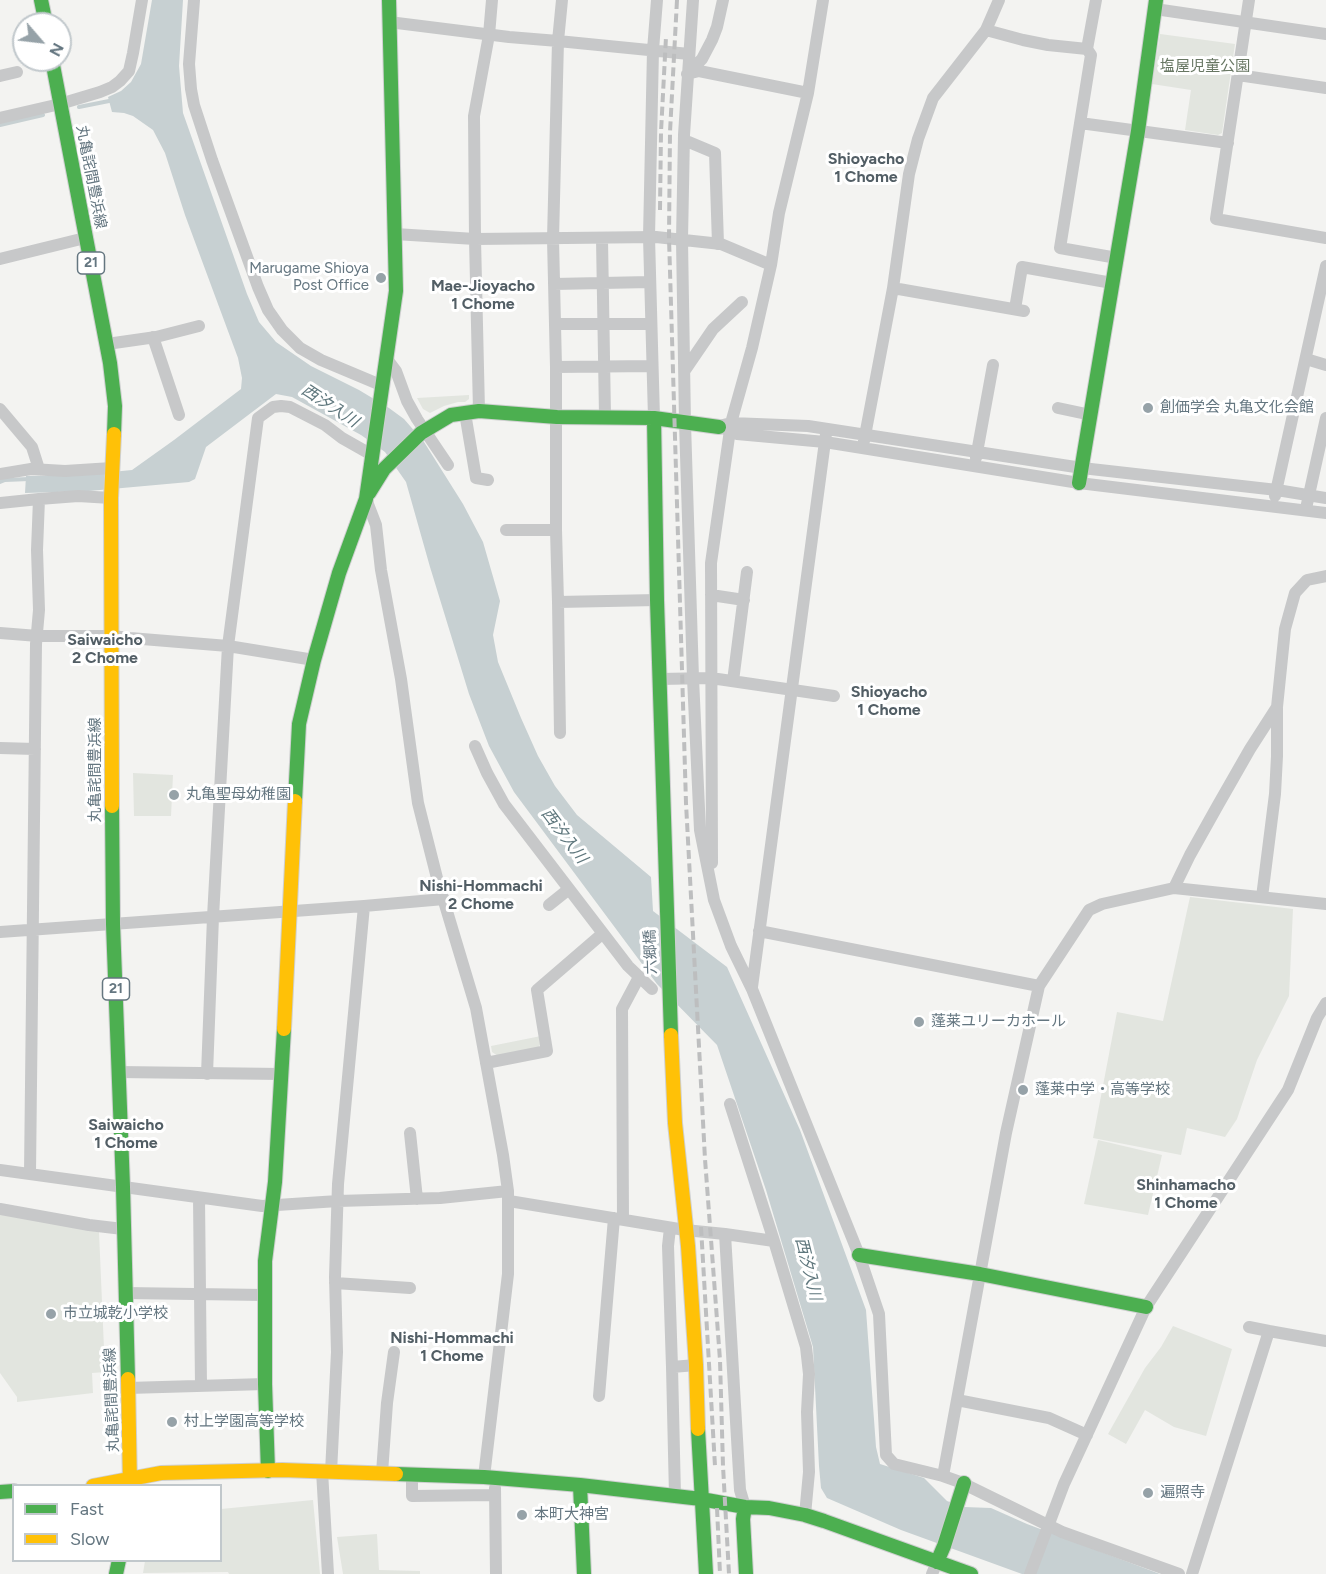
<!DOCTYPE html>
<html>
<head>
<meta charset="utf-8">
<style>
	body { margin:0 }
	#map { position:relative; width:1326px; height:1574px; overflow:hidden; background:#f3f3f1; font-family:Figtree,sans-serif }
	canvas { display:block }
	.legend { position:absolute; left:12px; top:1484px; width:210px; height:78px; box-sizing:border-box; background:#fff; border:2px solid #c1c8cc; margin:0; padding:8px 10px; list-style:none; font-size:18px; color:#647680 }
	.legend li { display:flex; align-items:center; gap:12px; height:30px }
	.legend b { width:30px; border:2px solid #c1c8cc }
	.north { position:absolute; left:12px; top:12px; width:60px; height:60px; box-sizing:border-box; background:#fff; border:2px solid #c1c8cc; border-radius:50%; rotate:118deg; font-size:16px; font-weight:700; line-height:24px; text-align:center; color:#647680 }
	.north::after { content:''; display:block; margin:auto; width:21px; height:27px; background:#96a2a8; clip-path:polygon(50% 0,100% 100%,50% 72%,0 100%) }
</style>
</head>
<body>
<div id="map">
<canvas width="1326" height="1574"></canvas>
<ul class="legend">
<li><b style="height:8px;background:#4caf50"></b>Fast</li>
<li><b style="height:8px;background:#ffc107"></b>Slow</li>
</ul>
<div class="north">N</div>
</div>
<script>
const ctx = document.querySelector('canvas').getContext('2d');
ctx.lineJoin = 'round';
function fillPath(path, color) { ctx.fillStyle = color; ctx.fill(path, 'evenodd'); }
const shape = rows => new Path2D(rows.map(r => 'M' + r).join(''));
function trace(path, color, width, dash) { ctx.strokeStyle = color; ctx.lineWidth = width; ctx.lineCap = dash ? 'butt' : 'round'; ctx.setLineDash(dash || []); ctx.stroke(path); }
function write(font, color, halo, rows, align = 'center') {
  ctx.font = font + ' Figtree,"Noto Sans JP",sans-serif'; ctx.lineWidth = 6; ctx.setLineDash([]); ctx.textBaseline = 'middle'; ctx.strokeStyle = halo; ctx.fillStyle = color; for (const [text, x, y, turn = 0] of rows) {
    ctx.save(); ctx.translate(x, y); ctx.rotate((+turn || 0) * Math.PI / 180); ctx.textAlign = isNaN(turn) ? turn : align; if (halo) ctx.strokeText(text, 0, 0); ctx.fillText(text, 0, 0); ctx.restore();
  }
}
fillPath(shape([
	[1160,34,1235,44,1222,133,1218,135,1185,130,1191,90,1152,84],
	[469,395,469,399,465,402,458,402,444,406,430,413,423,409,417,398],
	[133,773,173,775,171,816,134,816],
	[1190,897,1293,909,1289,996,1257,1060,1237,1119,1225,1137,1187,1128,1181,1155,1093,1138,1117,1012,1163,1021],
	[541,1036,542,1042,538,1048,498,1056,492,1052,491,1046],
	[1098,1140,1162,1155,1148,1215,1084,1204],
	[0,1213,99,1232,105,1372,92,1373,93,1393,17,1402,17,1397,0,1373],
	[1173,1326,1232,1349,1206,1436,1174,1427,1145,1410,1126,1444,1108,1434,1145,1368,1161,1347],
	[313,1500,320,1574,229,1574,228,1572,143,1573,145,1561,220,1560,221,1509],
	[377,1534,379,1570,420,1571,420,1574,343,1574,337,1537]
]), '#e2e5df');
fillPath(shape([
	[152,0,183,0,179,66,183,113,247,294,259,322,276,342,311,366,359,390,389,408,404,419,424,442,463,504,483,542,500,601,493,635,498,662,521,718,538,756,555,786,577,815,651,877,653,911,727,967,800,1130,866,1310,876,1447,880,1464,924,1478,947,1501,964,1507,991,1508,1027,1524,1160,1574,1022,1574,901,1530,827,1498,821,1488,819,1466,813,1347,766,1190,717,1045,657,984,514,792,489,746,469,694,430,567,406,482,385,452,361,435,292,397,276,394,206,447,195,479,189,482,89,491,25,493,26,476,81,475,132,470,174,440,241,389,242,378,238,358,185,215,165,153,153,130,133,116,124,113,112,112,108,97,121,91,131,82,141,64]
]), '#c7d0d2');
trace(shape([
	[79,107,114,100],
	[0,125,43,115],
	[0,482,5,480,29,479]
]), '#c7d0d2', 4);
const fast = shape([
	[41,0,46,24],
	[52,60,110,363,115,406,114,434],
	[654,418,657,600,671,1035],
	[1079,483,1138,131,1156,0],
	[369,493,384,469,421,433,451,415,479,411,557,417,654,418,719,427],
	[295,801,299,724,314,660,339,573,366,499,396,291,389,0],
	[112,806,113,924,123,1187,128,1379],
	[859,1255,980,1274,1146,1307],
	[698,1429,706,1574],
	[268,1471,265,1384,265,1261,275,1182,284,1029],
	[396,1474,484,1477,580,1485,701,1499,745,1507,769,1508,805,1515,824,1521,971,1574],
	[580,1485,584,1574],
	[0,1492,14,1491],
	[745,1507,743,1519,746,1574],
	[937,1562,944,1546,964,1483],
	[116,1574,119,1560]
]);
const slow = shape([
	[112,806,111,498,114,434],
	[284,1029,295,801],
	[671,1035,675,1123,688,1246,696,1365,698,1429],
	[128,1379,130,1486],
	[93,1486,161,1473,282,1470,396,1474]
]);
trace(fast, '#cfd0d1', 16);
trace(slow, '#cfd0d1', 16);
trace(shape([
	[194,0,189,64,191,89,194,105,212,160,258,287,268,310,282,330,300,348,321,360,383,386],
	[562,0,558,41,553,239,556,367,556,530,558,602,657,600],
	[693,0,684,135,682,240,685,423,693,678,700,830,714,900,731,946,752,989,859,1255,879,1314,886,1455,894,1464,943,1476,960,1482,1062,1532,1179,1574],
	[1249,0,1216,219,1326,238],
	[1155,9,1326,34],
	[389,22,509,37,558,41,689,54],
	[986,30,1023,40,1048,45,1087,49,1096,0],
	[1087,49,1091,55,1060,248,1117,258],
	[688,73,702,59,712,40,717,27,723,0],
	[687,74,699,71,808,93],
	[1238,75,1326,88],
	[0,76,17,72],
	[0,118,60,104,100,92,112,87,120,81,129,71,133,53,142,0],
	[1080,123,1228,143],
	[684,140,715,153,718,244],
	[395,234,475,239,656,237,721,244,771,265],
	[602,239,605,416],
	[0,259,85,238],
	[554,284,650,282],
	[893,288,1024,311],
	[1015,309,1022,267,1112,283],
	[555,324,651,324],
	[153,337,179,415],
	[107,344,156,337,199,326],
	[387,359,396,371,407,401,417,419,448,465],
	[1306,359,1326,365],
	[556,367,652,366],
	[685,370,713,329,742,302],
	[1058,408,1091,415],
	[0,409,32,447,39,469],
	[479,411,475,239,474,116,489,35,492,0],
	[465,413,476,478,488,480],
	[654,418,649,237,653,50,657,0],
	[723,425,731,423,808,426,1082,468,1277,490,1326,498],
	[725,429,737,434,825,442,1079,483,1326,513],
	[864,441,893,288,909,174,918,139,933,98,986,30,999,0],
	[976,458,993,365],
	[0,474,31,469,65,471,112,468],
	[1275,496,1326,266],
	[366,499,376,525,381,570,401,679,418,803,437,878,476,1008,503,1155,508,1191,508,1274,484,1477],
	[0,503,39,499],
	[1307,504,1326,418],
	[506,530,556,530],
	[711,595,744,600],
	[558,602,560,733],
	[0,633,38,636,111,636,130,638,228,646,314,660],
	[660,679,711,678,834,696],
	[733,681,747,572],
	[475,746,487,773,504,804,628,966,652,989],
	[0,748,35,749],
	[712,863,711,563,731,423,752,348,771,265,779,213,808,93,823,0],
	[1174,888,1190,855,1218,805,1250,749,1277,707,1285,629,1295,593,1307,580,1326,576],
	[1262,897,1275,794,1277,756,1277,708],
	[549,905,569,889],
	[759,931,1039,986],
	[0,932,364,906,444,899],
	[752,987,826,434],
	[486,1063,547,1051,537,990,602,934],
	[118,1072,282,1074],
	[207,1074,213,917,228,646,258,418,273,407,281,406,290,407,325,425,342,438,372,455],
	[730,1104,774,1241,806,1347,809,1374,807,1412,809,1472,805,1515],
	[410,1133,417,1199],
	[0,1170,262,1206,338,1201,440,1198,508,1191],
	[30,1173,36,644,39,610,37,550,39,499,78,496,111,498],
	[199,1198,201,1386],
	[509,1201,685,1230,725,1234,774,1241],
	[0,1209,89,1225,123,1229],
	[623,1220,622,1009,639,977],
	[670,1228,668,1246,672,1367,696,1365],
	[725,1234,740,1490,745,1507],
	[335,1283,410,1288],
	[125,1293,264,1295],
	[1249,1327,1269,1331],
	[672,1367,675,1496],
	[128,1388,265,1384],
	[599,1396,614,1218],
	[957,1400,1049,1418,1087,1435],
	[322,1471,328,1574],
	[331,1472,337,1352,335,1277,338,1184,364,906],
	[382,1473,387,1403,394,1352],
	[412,1474,412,1496,494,1495],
	[943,1476,1006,1133,1039,986,1089,910,1102,904,1174,888,1326,904],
	[495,1488,496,1574],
	[932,1574,937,1562],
	[1030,1574,1064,1484,1146,1307,1288,1090,1317,1018,1326,1003],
	[1192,1574,1269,1331,1326,1341]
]), '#c7c8c9', 12);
trace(fast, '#4caf50', 14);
trace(slow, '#ffc107', 14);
trace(shape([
	[677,0,670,132,669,238,686,803,705,1159,720,1360,723,1466,729,1574],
	[660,210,661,132,666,37],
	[701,1227,715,1466],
	[717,1508,720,1574]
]), '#bdbebf', 4, [9, 4.5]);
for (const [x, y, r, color] of [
	[381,278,6,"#96a2a8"],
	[1148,408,6,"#96a2a8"],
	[174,795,6,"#96a2a8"],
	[919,1022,6,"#96a2a8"],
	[1023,1090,6,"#96a2a8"],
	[51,1314,6,"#96a2a8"],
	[172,1422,6,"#96a2a8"],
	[1148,1493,6,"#96a2a8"],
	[522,1515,6,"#96a2a8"]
]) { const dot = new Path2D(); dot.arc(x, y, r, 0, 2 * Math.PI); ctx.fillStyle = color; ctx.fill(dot); trace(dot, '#fff', 2); }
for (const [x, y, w] of [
	[91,263,27],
	[116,989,27]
]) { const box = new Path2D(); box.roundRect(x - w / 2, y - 11, w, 22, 4.5); ctx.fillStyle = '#fff'; ctx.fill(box); trace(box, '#647680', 1.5); }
write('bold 14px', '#647680', null, [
	["21",91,263],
	["21",116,989]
]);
write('15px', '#687763', '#fff', [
	["塩屋児童公園",1205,67]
]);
write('15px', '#647680', '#fff', [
	["丸亀詫間豊浜線",91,177,79],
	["丸亀詫間豊浜線",96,770,-90],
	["六郷橋",651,952,-92],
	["丸亀詫間豊浜線",112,1400,-92]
]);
write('15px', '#647680', '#fff', [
	["Marugame Shioya",369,269,"right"],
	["Post Office",369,286,"right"],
	["創価学会 丸亀文化会館",1160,408],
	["丸亀聖母幼稚園",186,795],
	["蓬莱ユリーカホール",931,1022],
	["蓬莱中学・高等学校",1035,1090],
	["市立城乾小学校",63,1314],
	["村上学園高等学校",184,1422],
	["遍照寺",1160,1493],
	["本町大神宮",534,1515]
], 'left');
write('bold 16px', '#525e65', '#fff', [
	["Shioyacho",866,159],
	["1 Chome",866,177],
	["Mae-Jioyacho",483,286],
	["1 Chome",483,304],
	["Saiwaicho",105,640],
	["2 Chome",105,658],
	["Shioyacho",889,692],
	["1 Chome",889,710],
	["Nishi-Hommachi",481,886],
	["2 Chome",481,904],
	["Saiwaicho",126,1125],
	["1 Chome",126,1143],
	["Shinhamacho",1186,1185],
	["1 Chome",1186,1203],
	["Nishi-Hommachi",452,1338],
	["1 Chome",452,1356]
]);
write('italic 16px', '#5f777d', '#fff', [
	["西汐入川",330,406,33],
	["西汐入川",564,836,53],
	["西汐入川",808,1269,76]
]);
</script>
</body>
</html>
